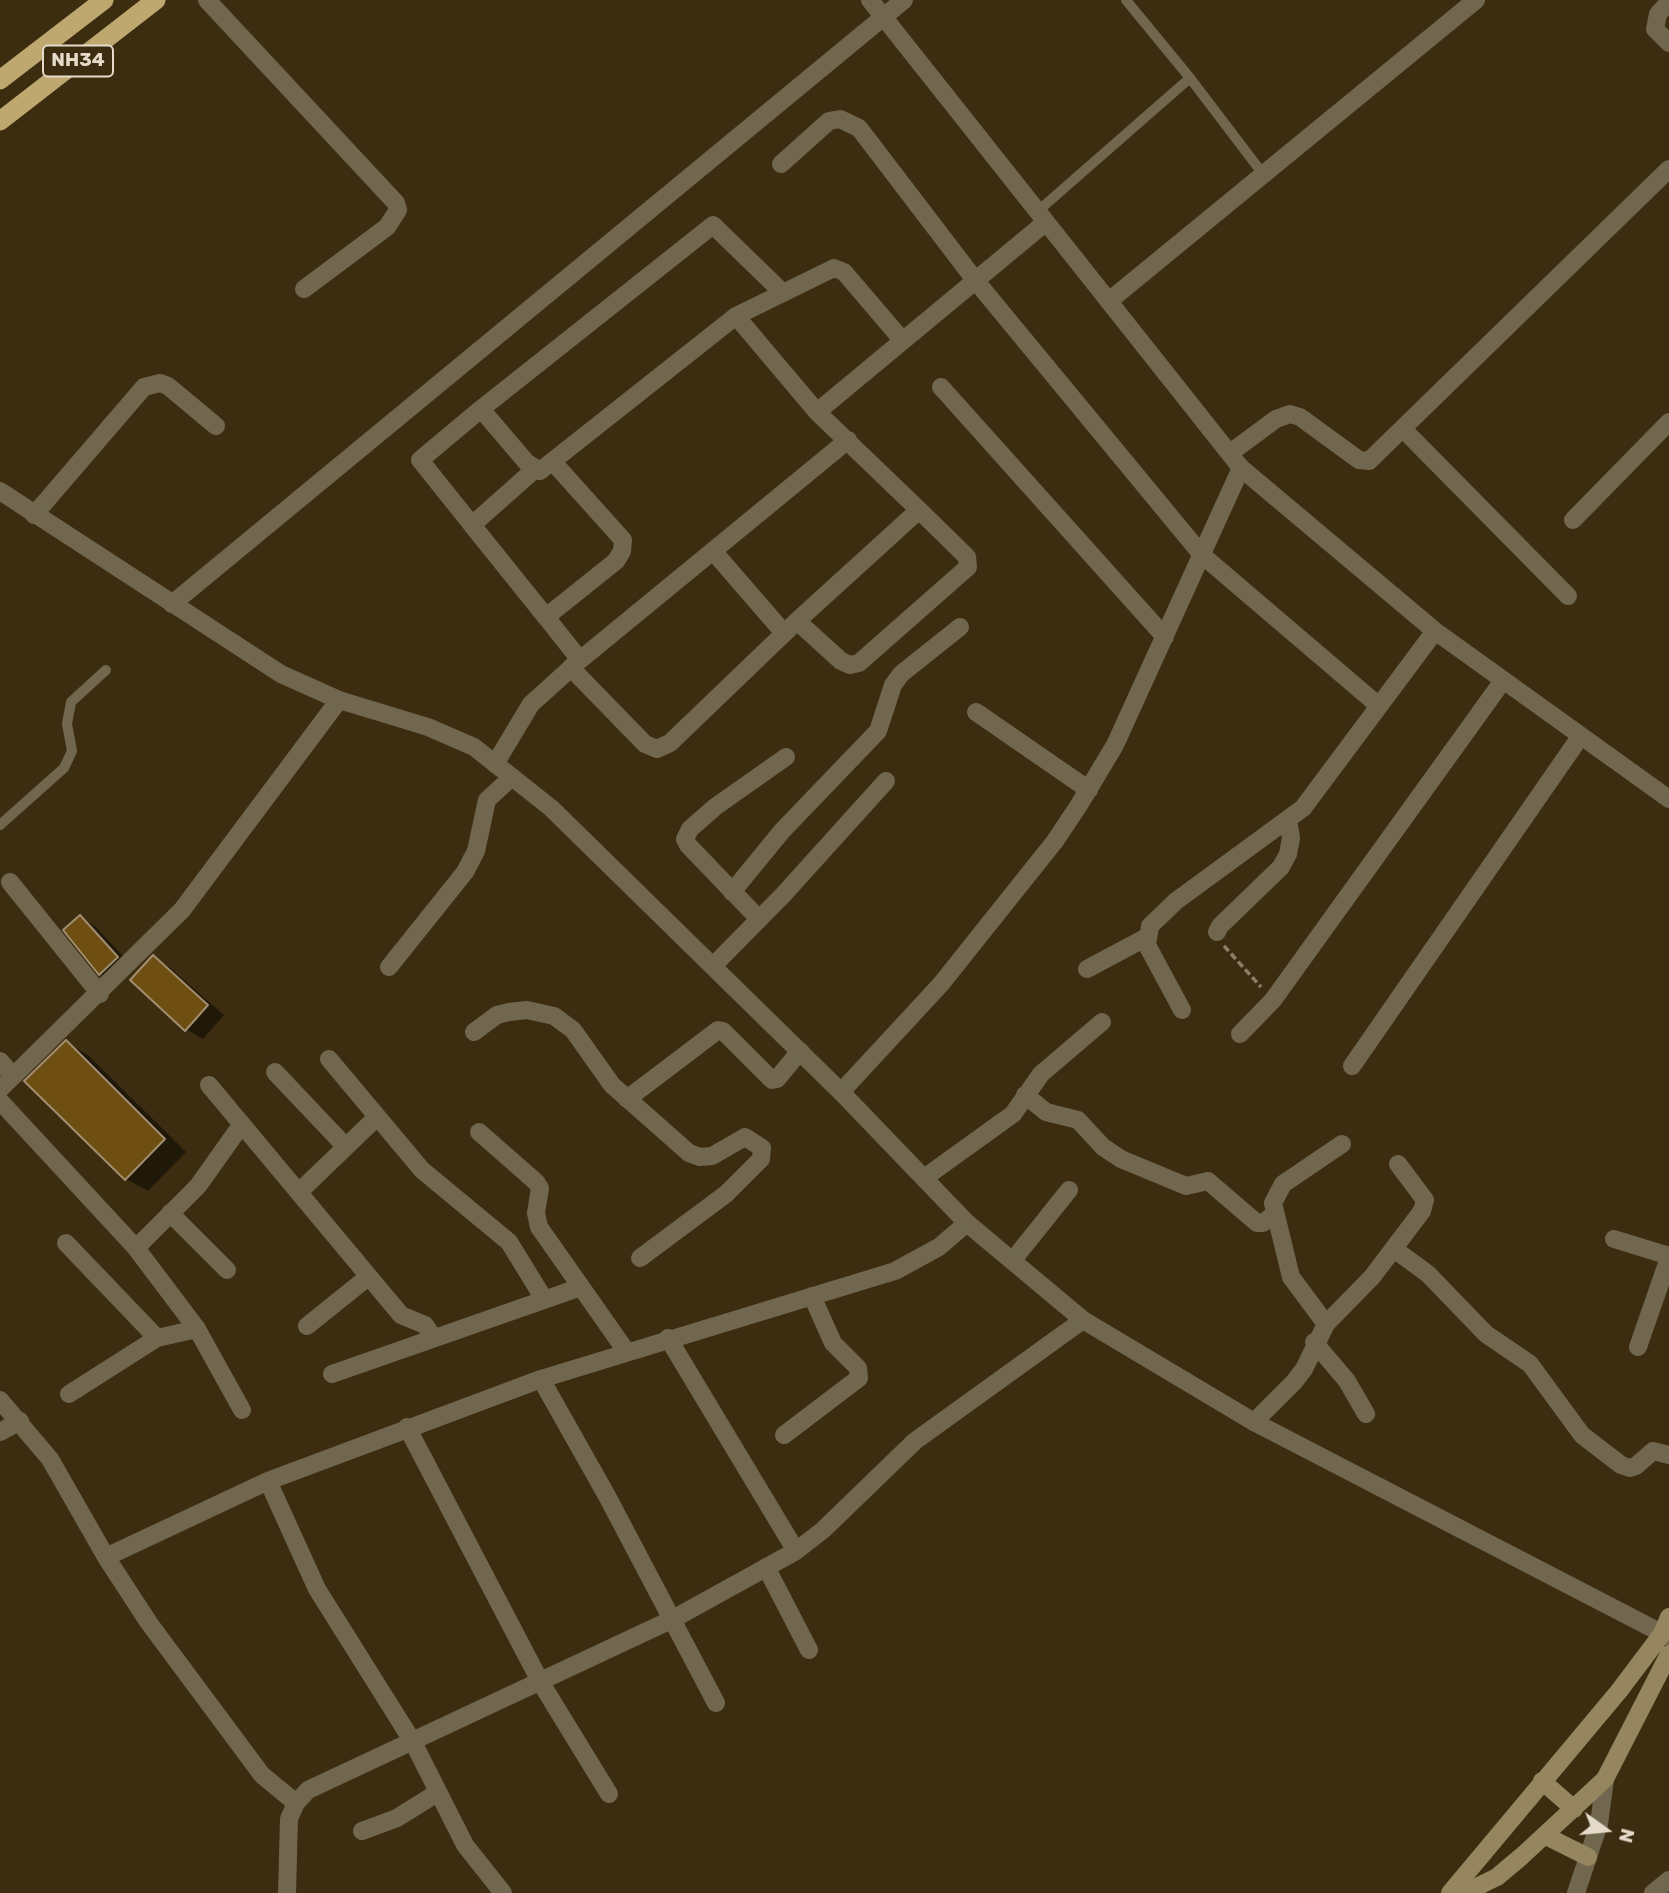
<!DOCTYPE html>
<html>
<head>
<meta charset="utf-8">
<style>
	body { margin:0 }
	#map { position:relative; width:1669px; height:1893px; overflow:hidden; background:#3d2d10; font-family:Rubik,sans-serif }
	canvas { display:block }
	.north { position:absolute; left:1571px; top:1795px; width:70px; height:70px; -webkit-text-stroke:5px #3d2d10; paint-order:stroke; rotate:105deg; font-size:19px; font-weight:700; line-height:28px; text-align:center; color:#e6dbcb }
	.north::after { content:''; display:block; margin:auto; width:24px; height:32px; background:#e6dbcb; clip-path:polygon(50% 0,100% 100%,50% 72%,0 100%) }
</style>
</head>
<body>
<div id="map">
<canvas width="1669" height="1893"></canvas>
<div class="north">N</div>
</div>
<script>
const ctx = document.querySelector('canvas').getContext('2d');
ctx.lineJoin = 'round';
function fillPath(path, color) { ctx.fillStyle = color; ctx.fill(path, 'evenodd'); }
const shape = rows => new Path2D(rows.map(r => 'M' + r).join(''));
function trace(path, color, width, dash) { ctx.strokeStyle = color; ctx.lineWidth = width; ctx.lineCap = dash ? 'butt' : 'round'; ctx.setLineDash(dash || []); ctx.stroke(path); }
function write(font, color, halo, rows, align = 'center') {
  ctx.font = font + ' Rubik,sans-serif'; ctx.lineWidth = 5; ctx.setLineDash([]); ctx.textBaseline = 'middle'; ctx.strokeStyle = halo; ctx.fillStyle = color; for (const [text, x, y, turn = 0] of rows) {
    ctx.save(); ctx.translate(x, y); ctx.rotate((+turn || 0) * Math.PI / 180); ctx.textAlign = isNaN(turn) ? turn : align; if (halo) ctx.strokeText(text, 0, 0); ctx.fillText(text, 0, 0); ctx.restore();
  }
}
fillPath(shape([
	[80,917,96,927,133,967,117,983,101,974,66,930],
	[153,957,169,967,224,1015,203,1039,186,1029],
	[66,1043,88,1055,186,1152,148,1191,126,1179]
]), '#0007');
const building = shape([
	[80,915,118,957,99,975,63,930,80,915],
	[153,955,208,1005,185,1031,130,980,153,955],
	[66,1040,165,1139,125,1180,24,1081,66,1040]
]);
fillPath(building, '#6e4f11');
trace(building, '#a18e70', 2);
trace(shape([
	[1224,946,1261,987]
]), '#8c7e67', 3.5, [7, 3.5]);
trace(shape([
	[1126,0,1190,78,1263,174],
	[1038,211,1190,78],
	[0,825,64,768,72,751,67,724,71,702,106,670]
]), '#71674f', 10);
trace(shape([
	[207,0,396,203,398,210,387,227,304,289],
	[870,0,1241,468,1435,631,1669,799],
	[1669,2,1658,14,1655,29,1669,43],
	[781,164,829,121,840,119,859,128,975,280,1202,555,1379,706],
	[782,292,713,225,481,409,527,463,540,471,736,316,817,412,1046,222],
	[1109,301,1476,0],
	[736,316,834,268,844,272,903,341],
	[941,387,1165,637],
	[817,412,919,510,797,621,841,661,850,665,859,663,968,567,967,557,919,510],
	[1403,429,1568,596],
	[1230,453,1276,419,1290,414,1300,417,1359,460,1369,461,1669,169],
	[534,470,472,525,546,617,616,561,622,551,623,540,553,462],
	[34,515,144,387,160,383,168,386,216,426],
	[1573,520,1669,422],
	[472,525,420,460,481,409],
	[713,551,784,633],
	[172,604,904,0],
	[546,617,580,660,571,667],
	[580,660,848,440],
	[976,712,1089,790],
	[495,764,531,704,571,668,645,744,657,749,670,743,797,621],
	[10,882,100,994],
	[732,892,782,831,878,731,893,685,901,674,960,627],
	[759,919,688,845,685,839,690,829,715,807,786,757],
	[1217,932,1220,926,1281,867,1288,854,1291,838,1288,820],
	[713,966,783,895,886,781],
	[389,967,465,872,476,851,487,800,512,777],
	[1087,969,1147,937],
	[1182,1010,1147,945,1150,926,1176,901,1303,808,1435,631],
	[474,1032,497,1015,509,1012,527,1010,554,1016,573,1030,612,1085,689,1153,700,1157,712,1156,745,1137,762,1148,761,1159,726,1194,640,1258],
	[1240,1034,1273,1000,1502,682],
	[329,1059,422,1170,509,1242,544,1299],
	[0,1061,13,1076],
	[1352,1066,1580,737],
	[275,1072,346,1147],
	[209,1085,401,1315,425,1325,434,1338],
	[0,1089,182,910,339,700],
	[841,1092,941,984,1055,841,1079,805,1115,745,1241,468],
	[1025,1095,1046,1112,1078,1120,1103,1147,1121,1159,1186,1186,1208,1181,1257,1223,1263,1223,1273,1215],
	[627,1099,718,1030,723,1031,772,1080,777,1079,800,1051],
	[0,1101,136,1248,197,1329,242,1410],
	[479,1132,536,1182,540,1188,536,1213,539,1227,626,1351],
	[924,1178,1013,1114,1041,1074,1102,1022],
	[299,1192,377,1117],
	[170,1213,227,1270],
	[1614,1239,1669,1256],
	[66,1243,157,1338],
	[136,1248,198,1186,242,1124],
	[1394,1249,1428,1274,1486,1334,1530,1364,1582,1435,1621,1465,1630,1468,1636,1466,1653,1451,1669,1455],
	[1013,1260,1069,1190],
	[1326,1324,1291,1277,1273,1203,1283,1184,1342,1144],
	[307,1326,368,1277],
	[668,1338,796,1551],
	[1314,1342,1347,1381,1366,1414],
	[1638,1347,1669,1258],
	[332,1374,581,1287],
	[541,1379,607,1496,716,1703],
	[69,1394,157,1338,197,1329],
	[0,1400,50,1459,106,1557,149,1623,262,1775,296,1803],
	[1254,1422,1294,1382,1304,1369,1326,1324,1372,1277,1422,1211,1425,1200,1398,1164],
	[407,1427,541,1683,609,1794],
	[0,1432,20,1421],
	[784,1435,859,1378,858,1368,833,1343,812,1296],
	[268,1481,317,1589,413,1742,465,1845,503,1893],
	[106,1557,268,1481,541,1379,895,1271,939,1247,967,1223],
	[766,1567,809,1650],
	[362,1831,397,1818,437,1793],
	[287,1893,289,1819,296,1803,308,1790,673,1619,796,1551,823,1530,915,1441,1083,1320],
	[1653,1893,1669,1880]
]), '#71674f', 18);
trace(shape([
	[0,491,281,674,339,700,428,727,474,747,551,808,841,1092,967,1223,1083,1320,1254,1422,1669,1637],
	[1576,1893,1599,1824,1605,1779]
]), '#71674f', 18);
trace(shape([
	[1542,1781,1574,1809],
	[1546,1836,1588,1857],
	[1450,1893,1619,1691,1662,1634,1669,1617],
	[1464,1893,1497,1877,1522,1856,1605,1779,1669,1654]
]), '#95865f', 18);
trace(shape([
	[0,80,104,0],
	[0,121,156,0]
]), '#bea870', 19);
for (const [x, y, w] of [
	[78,61,70]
]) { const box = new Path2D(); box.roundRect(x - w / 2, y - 15.5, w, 31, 5); ctx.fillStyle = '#3d2d10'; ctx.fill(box); trace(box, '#e6dbcb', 2); }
write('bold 19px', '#e6dbcb', null, [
	["NH34",78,61]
]);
</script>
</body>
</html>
